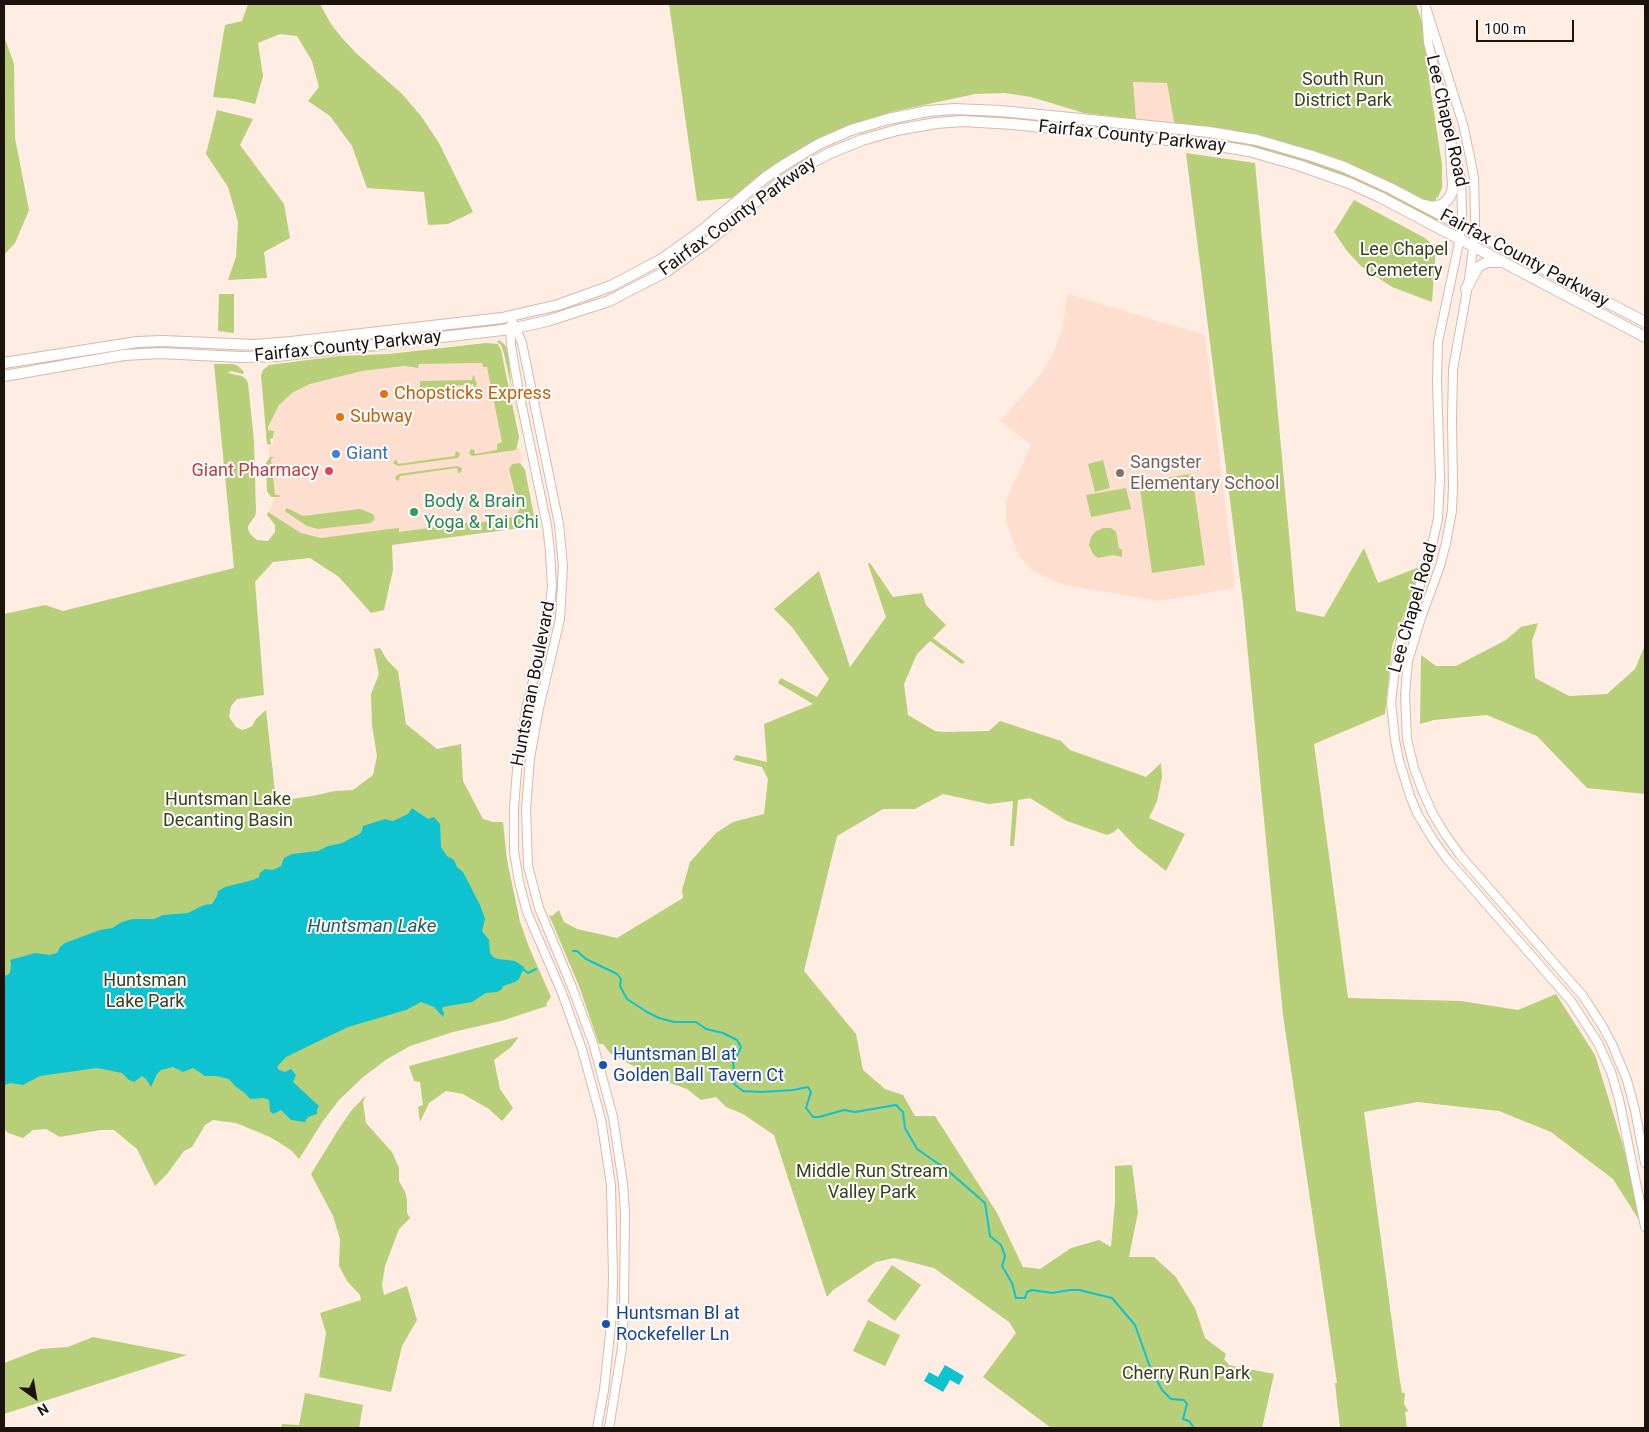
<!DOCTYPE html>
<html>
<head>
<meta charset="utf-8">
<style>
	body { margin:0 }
	#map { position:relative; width:1649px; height:1432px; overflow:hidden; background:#ffece3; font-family:Roboto,sans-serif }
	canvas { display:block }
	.frame { position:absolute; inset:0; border:5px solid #1d130d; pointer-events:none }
	.north { position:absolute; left:10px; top:1372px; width:50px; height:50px; -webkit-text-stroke:4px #fff; paint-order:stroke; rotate:148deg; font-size:14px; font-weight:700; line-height:20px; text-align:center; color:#1d130d }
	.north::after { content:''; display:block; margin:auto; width:18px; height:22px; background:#1d130d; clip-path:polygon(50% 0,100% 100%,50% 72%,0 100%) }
	.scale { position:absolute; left:1476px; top:20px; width:98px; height:22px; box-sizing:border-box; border:2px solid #1d130d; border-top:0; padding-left:6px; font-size:15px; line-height:18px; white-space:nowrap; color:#1d130d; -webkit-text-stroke:4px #fff; paint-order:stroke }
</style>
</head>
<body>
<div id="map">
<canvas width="1649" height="1432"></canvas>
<div class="frame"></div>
<div class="north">N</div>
<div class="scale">100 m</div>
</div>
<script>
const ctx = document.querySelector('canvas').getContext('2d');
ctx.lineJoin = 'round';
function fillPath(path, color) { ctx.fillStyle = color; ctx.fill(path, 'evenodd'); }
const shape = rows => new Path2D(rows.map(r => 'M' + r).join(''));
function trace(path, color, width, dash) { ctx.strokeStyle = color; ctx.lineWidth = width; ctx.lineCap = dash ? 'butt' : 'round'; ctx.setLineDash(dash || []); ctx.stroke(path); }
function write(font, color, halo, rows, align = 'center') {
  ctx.font = font + ' Roboto,sans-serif'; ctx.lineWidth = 4; ctx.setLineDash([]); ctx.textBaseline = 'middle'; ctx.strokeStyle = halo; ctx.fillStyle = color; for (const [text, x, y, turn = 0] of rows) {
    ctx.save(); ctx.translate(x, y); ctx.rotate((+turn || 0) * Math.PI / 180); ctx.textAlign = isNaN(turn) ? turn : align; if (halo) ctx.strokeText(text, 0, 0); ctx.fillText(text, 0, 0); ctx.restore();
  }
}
fillPath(shape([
	[1132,82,1167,83,1174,124,1136,119],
	[1067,294,1205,335,1235,588,1159,601,1065,585,1033,571,1019,556,1006,521,1006,501,1031,445,1000,421,1039,377,1052,357,1063,326],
	[483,363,487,366,502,442,520,449,522,461,520,463,512,464,509,469,518,506,519,510,517,514,514,517,498,519,494,521,465,523,399,532,398,528,389,529,321,538,301,533,269,513,275,496,268,447,273,444,274,431,268,430,276,409,287,396,313,383,362,371,404,366,413,368,419,364]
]), '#fddecf');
fillPath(shape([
	[248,4,320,4,331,24,342,38,356,53,402,94,421,116,439,143,473,212,448,224,428,225,424,192,367,188,352,146,330,116,308,101,319,87,312,61,297,36,280,34,258,43,263,76,255,104,235,99,213,97,225,25,242,21],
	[669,4,1416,4,1424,28,1430,86,1442,165,1442,188,1438,197,1436,198,1439,232,1341,183,1260,149,1176,133,1167,83,1133,82,1136,119,1084,113,1031,97,1005,93,975,94,891,112,856,124,811,145,762,173,733,198,697,201],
	[4,36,14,64,15,138,29,210,15,243,4,255],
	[217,110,253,119,240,145,284,204,290,238,264,252,267,278,228,280,236,257,238,222,228,187,206,154],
	[1186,153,1255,163,1296,611,1324,617,1364,548,1378,583,1422,566,1392,646,1385,714,1314,744,1348,998,1461,1001,1518,1010,1556,994,1595,1055,1622,1142,1644,1228,1613,1179,1551,1132,1499,1111,1417,1102,1364,1112,1399,1375,1402,1393,1405,1393,1404,1404,1408,1411,1405,1412,1407,1428,1340,1428,1335,1383,1337,1383,1283,1015,1243,603],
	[1354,200,1425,238,1436,248,1432,302,1392,287,1362,267,1347,251,1334,232],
	[219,294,234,294,234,333,218,331],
	[493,339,389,352,358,352,267,363,357,351,387,352],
	[499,340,504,344,508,350,511,383,523,440,504,354,501,345,497,342],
	[486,343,498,344,501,350,519,437,516,450,472,456,469,453,471,449,474,450,475,454,497,450,497,444,502,442,487,367,483,367,482,363,419,364,418,368,404,366,362,371,310,384,292,393,279,405,268,427,268,430,274,431,273,438,270,439,271,445,267,444,261,375,263,370,269,365,339,356,389,354],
	[214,364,233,364,238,366,244,372,243,374,231,371,228,373,242,376,246,379,248,383,254,441,256,512,255,516,248,526,248,529,250,534,257,540,268,541,275,532,275,525,267,515,268,512,301,533,321,538,389,529,399,528,399,532,465,523,494,521,498,519,514,517,519,510,509,469,512,464,520,463,525,470,536,526,392,545,393,570,384,610,371,613,339,577,310,558,273,562,255,582,264,695,237,699,231,706,229,717,236,727,242,730,246,729,252,726,256,719,266,710,276,801,312,796,335,791,353,790,373,775,377,756,372,725,371,694,379,674,374,649,380,648,387,660,398,671,406,724,437,749,461,744,463,781,483,819,493,822,503,822,507,860,520,922,529,947,551,997,546,1004,547,1006,501,1021,453,1032,410,1046,387,1059,362,1078,339,1100,323,1121,299,1159,291,1150,270,1137,236,1123,213,1120,205,1125,192,1147,184,1151,167,1174,155,1186,137,1149,114,1130,100,1130,60,1137,46,1129,33,1130,23,1138,8,1133,4,1129,4,614,45,605,63,611,234,568],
	[473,375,474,376,477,385,474,388,473,384,420,390,420,381,472,380],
	[456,451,460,453,459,457,457,458,398,466,393,463,396,459,398,464,455,456],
	[270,457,275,457,271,459,275,495,280,495,279,497,271,497,267,491,266,463],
	[1103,460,1110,488,1095,492,1088,464],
	[457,466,462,468,461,472,458,473,457,468,400,476,399,480,398,481,395,479,396,476,399,474],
	[1192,474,1205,565,1152,573,1139,482],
	[1126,488,1131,509,1091,517,1086,495],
	[287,508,303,516,360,509,373,514,375,519,371,523,318,529,307,526,286,512,285,510],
	[1103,528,1111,528,1116,532,1119,548,1122,550,1122,557,1113,555,1098,558,1093,554,1089,545,1091,537,1095,532],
	[870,563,893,597,922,593,926,605,946,625,933,638,965,662,962,664,930,641,917,654,904,684,908,715,935,731,944,732,989,731,1000,721,1061,741,1070,750,1146,777,1161,763,1162,777,1157,801,1149,818,1185,834,1166,871,1137,848,1118,828,1114,832,1107,835,1067,821,1030,798,1018,800,1014,846,1010,846,1013,801,989,804,943,794,915,809,883,809,837,836,804,971,856,1034,863,1070,885,1089,903,1095,915,1116,935,1116,997,1213,1023,1267,1040,1269,1071,1248,1099,1240,1111,1247,1115,1202,1115,1166,1132,1165,1138,1212,1129,1257,1154,1257,1175,1276,1195,1308,1205,1338,1226,1354,1224,1359,1229,1365,1274,1374,1262,1428,1051,1428,983,1377,1016,1333,1009,1322,934,1268,894,1258,876,1262,833,1290,827,1297,774,1135,743,1114,726,1107,716,1097,701,1100,687,1089,653,1077,610,1053,603,1044,599,1044,579,986,549,915,552,916,559,910,564,922,577,929,617,938,683,898,682,890,690,862,716,833,733,822,764,814,768,779,762,767,733,760,736,755,767,762,764,724,813,704,778,683,781,678,817,697,829,679,792,627,774,609,819,571,850,667,886,617,868,564],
	[1538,623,1532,641,1535,678,1569,696,1607,694,1635,669,1645,645,1645,794,1587,788,1537,736,1487,715,1434,720,1420,724,1421,655,1436,666,1456,666,1506,640,1521,627],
	[518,1037,518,1038,511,1047,494,1060,500,1089,513,1108,502,1121,489,1109,463,1094,446,1091,429,1103,420,1122,418,1107,423,1105,420,1082,414,1081,409,1066],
	[366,1095,363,1102,366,1123,392,1152,399,1168,399,1181,405,1192,407,1200,407,1213,410,1218,399,1229,385,1266,382,1285,384,1295,407,1286,417,1320,402,1346,391,1392,319,1377,326,1333,320,1313,361,1300,360,1295,347,1281,339,1266,340,1239,333,1216,311,1174,338,1130,351,1111],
	[892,1265,921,1285,895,1321,867,1301],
	[868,1320,900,1335,885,1366,853,1351],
	[93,1337,187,1355,4,1414,4,1363,41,1349,68,1347],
	[305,1393,363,1405,359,1428,281,1428,282,1424,299,1425]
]), '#b6cf78');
fillPath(shape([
	[412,808,428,819,434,817,440,824,441,847,447,856,454,860,457,867,463,872,480,905,485,919,482,931,489,940,490,953,493,957,498,959,515,961,524,967,519,979,515,982,503,986,501,990,497,992,486,993,472,1002,443,1007,442,1009,444,1013,443,1017,434,1007,421,1002,406,1010,348,1027,286,1057,277,1067,279,1070,285,1072,291,1069,296,1075,293,1082,319,1106,317,1110,317,1114,308,1117,305,1122,291,1120,281,1110,273,1114,270,1111,269,1100,264,1098,250,1099,246,1094,235,1086,229,1079,216,1076,205,1076,193,1068,183,1072,173,1067,161,1070,157,1074,151,1087,146,1079,142,1076,134,1082,129,1080,122,1073,97,1068,40,1076,23,1085,11,1083,4,1085,4,977,10,973,11,964,10,960,35,953,50,955,57,953,60,947,65,943,100,930,112,928,122,922,133,919,154,919,163,915,188,913,204,905,212,904,217,896,218,891,225,887,253,880,259,877,260,873,265,869,273,870,281,866,284,858,292,854,318,851,328,846,342,843,361,833,363,826,385,819,393,821,408,814],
	[945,1365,964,1376,959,1385,950,1380,943,1392,924,1381,929,1372,938,1377]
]), '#0ec2cf');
trace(shape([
	[573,951,577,951,586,959,617,974,621,979,620,986,627,999,647,1012,659,1018,674,1022,696,1022,706,1029,723,1033,737,1040,741,1047,733,1063,735,1076,734,1084,743,1091,761,1092,793,1090,808,1087,811,1092,806,1108,813,1117,819,1117,844,1110,855,1112,896,1105,903,1112,905,1128,917,1149,946,1169,985,1203,990,1236,1001,1245,1005,1256,1002,1266,1012,1283,1016,1298,1025,1298,1027,1292,1032,1290,1052,1293,1070,1290,1079,1290,1112,1298,1135,1325,1150,1367,1162,1390,1171,1399,1184,1400,1187,1404,1183,1419,1189,1421,1194,1428],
	[523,969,528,973,536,969]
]), '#0ec2cf', 2);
const secondary = shape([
	[1425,4,1463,124,1470,157,1474,178,1475,216,1475,233,1469,279,1453,369,1452,420,1453,487,1452,511,1446,543,1440,566,1421,618,1408,661,1405,695,1407,739,1414,768,1423,792,1433,814,1445,834,1460,855,1583,996,1603,1027,1612,1044,1627,1080,1635,1110,1645,1163],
	[1426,11,1428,42,1451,137],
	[1454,148,1461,179,1462,213,1460,238,1438,342,1437,381,1440,477,1438,519,1428,562,1401,639,1395,669,1391,702,1395,740,1399,760,1410,796,1418,815,1434,841,1447,859,1571,1001,1598,1043,1611,1072,1619,1099,1645,1227],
	[510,316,522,343,559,524,563,566,560,619,539,708,530,758,526,809,528,866,539,908,572,987,593,1043,613,1117,623,1184,625,1212,624,1307,622,1348,609,1428],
	[510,326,511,345,518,387,547,526,550,551,552,587,548,620,527,705,518,757,514,808,514,851,519,882,527,912,562,993,582,1049,601,1119,611,1185,613,1277,612,1315,604,1390,597,1428]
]);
const highway = shape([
	[1425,205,1432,207,1442,205,1449,198,1452,192,1453,185,1450,132],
	[1466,289,1478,267,1487,262,1500,262],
	[4,363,137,342,163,341,255,345,291,342,502,318,558,305,611,286,662,259,701,231,766,177,787,163,819,144,851,130,888,119,928,111,954,109,1001,111,1209,132,1257,140,1312,156,1344,167,1390,188,1645,322],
	[4,376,124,355,160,353,240,357,277,356,511,329,547,321,609,301,667,271,709,241,780,182,809,164,830,153,862,140,897,130,936,123,963,121,1013,124,1206,144,1249,151,1298,165,1349,183,1380,197,1645,337]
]);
trace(secondary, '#d8baab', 10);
trace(highway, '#d8baab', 12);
trace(secondary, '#fff', 8);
trace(highway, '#fff', 10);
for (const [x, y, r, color] of [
	[384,394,5,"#e8710a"],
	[340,417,5,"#e8710a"],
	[336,454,5,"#3f7fe0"],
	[329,471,5,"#e0444e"],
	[1120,473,5,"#8d6e63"],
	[414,512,5,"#2e9e5b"],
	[603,1065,5,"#1a4fb4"],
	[606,1324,5,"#1a4fb4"]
]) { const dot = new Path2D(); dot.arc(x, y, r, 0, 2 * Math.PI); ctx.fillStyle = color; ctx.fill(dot); trace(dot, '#fff', 2); }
write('18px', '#364119', '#fff', [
	["South Run",1343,80],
	["District Park",1343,101],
	["Lee Chapel",1404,250],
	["Cemetery",1404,271],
	["Huntsman Lake",228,800],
	["Decanting Basin",228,821],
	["Huntsman",145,981],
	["Lake Park",145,1002],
	["Middle Run Stream",872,1172],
	["Valley Park",872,1193],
	["Cherry Run Park",1186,1374]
]);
write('18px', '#1d130d', '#fff', [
	["Lee Chapel Road",1446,121,77],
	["Fairfax County Parkway",1132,137,6],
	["Fairfax County Parkway",738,217,-36],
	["Fairfax County Parkway",1524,259,28],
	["Fairfax County Parkway",348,347,-6],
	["Lee Chapel Road",1414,608,-74],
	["Huntsman Boulevard",534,684,-79]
]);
write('18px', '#c56008', '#fff', [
	["Chopsticks Express",394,394],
	["Subway",350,417]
], 'left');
write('18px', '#366cbe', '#fff', [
	["Giant",346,454]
], 'left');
write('18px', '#785e54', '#fff', [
	["Sangster",1130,463],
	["Elementary School",1130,484]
], 'left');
write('18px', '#be3a42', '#fff', [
	["Giant Pharmacy",319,471]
], 'right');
write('18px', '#27864d', '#fff', [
	["Body & Brain",424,502],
	["Yoga & Tai Chi",424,523]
], 'left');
write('18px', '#164399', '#fff', [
	["Huntsman Bl at",613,1055],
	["Golden Ball Tavern Ct",613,1076],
	["Huntsman Bl at",616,1314],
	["Rockefeller Ln",616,1335]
], 'left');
write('italic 19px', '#1f5c61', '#fff', [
	["Huntsman Lake",372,927]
]);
</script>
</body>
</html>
